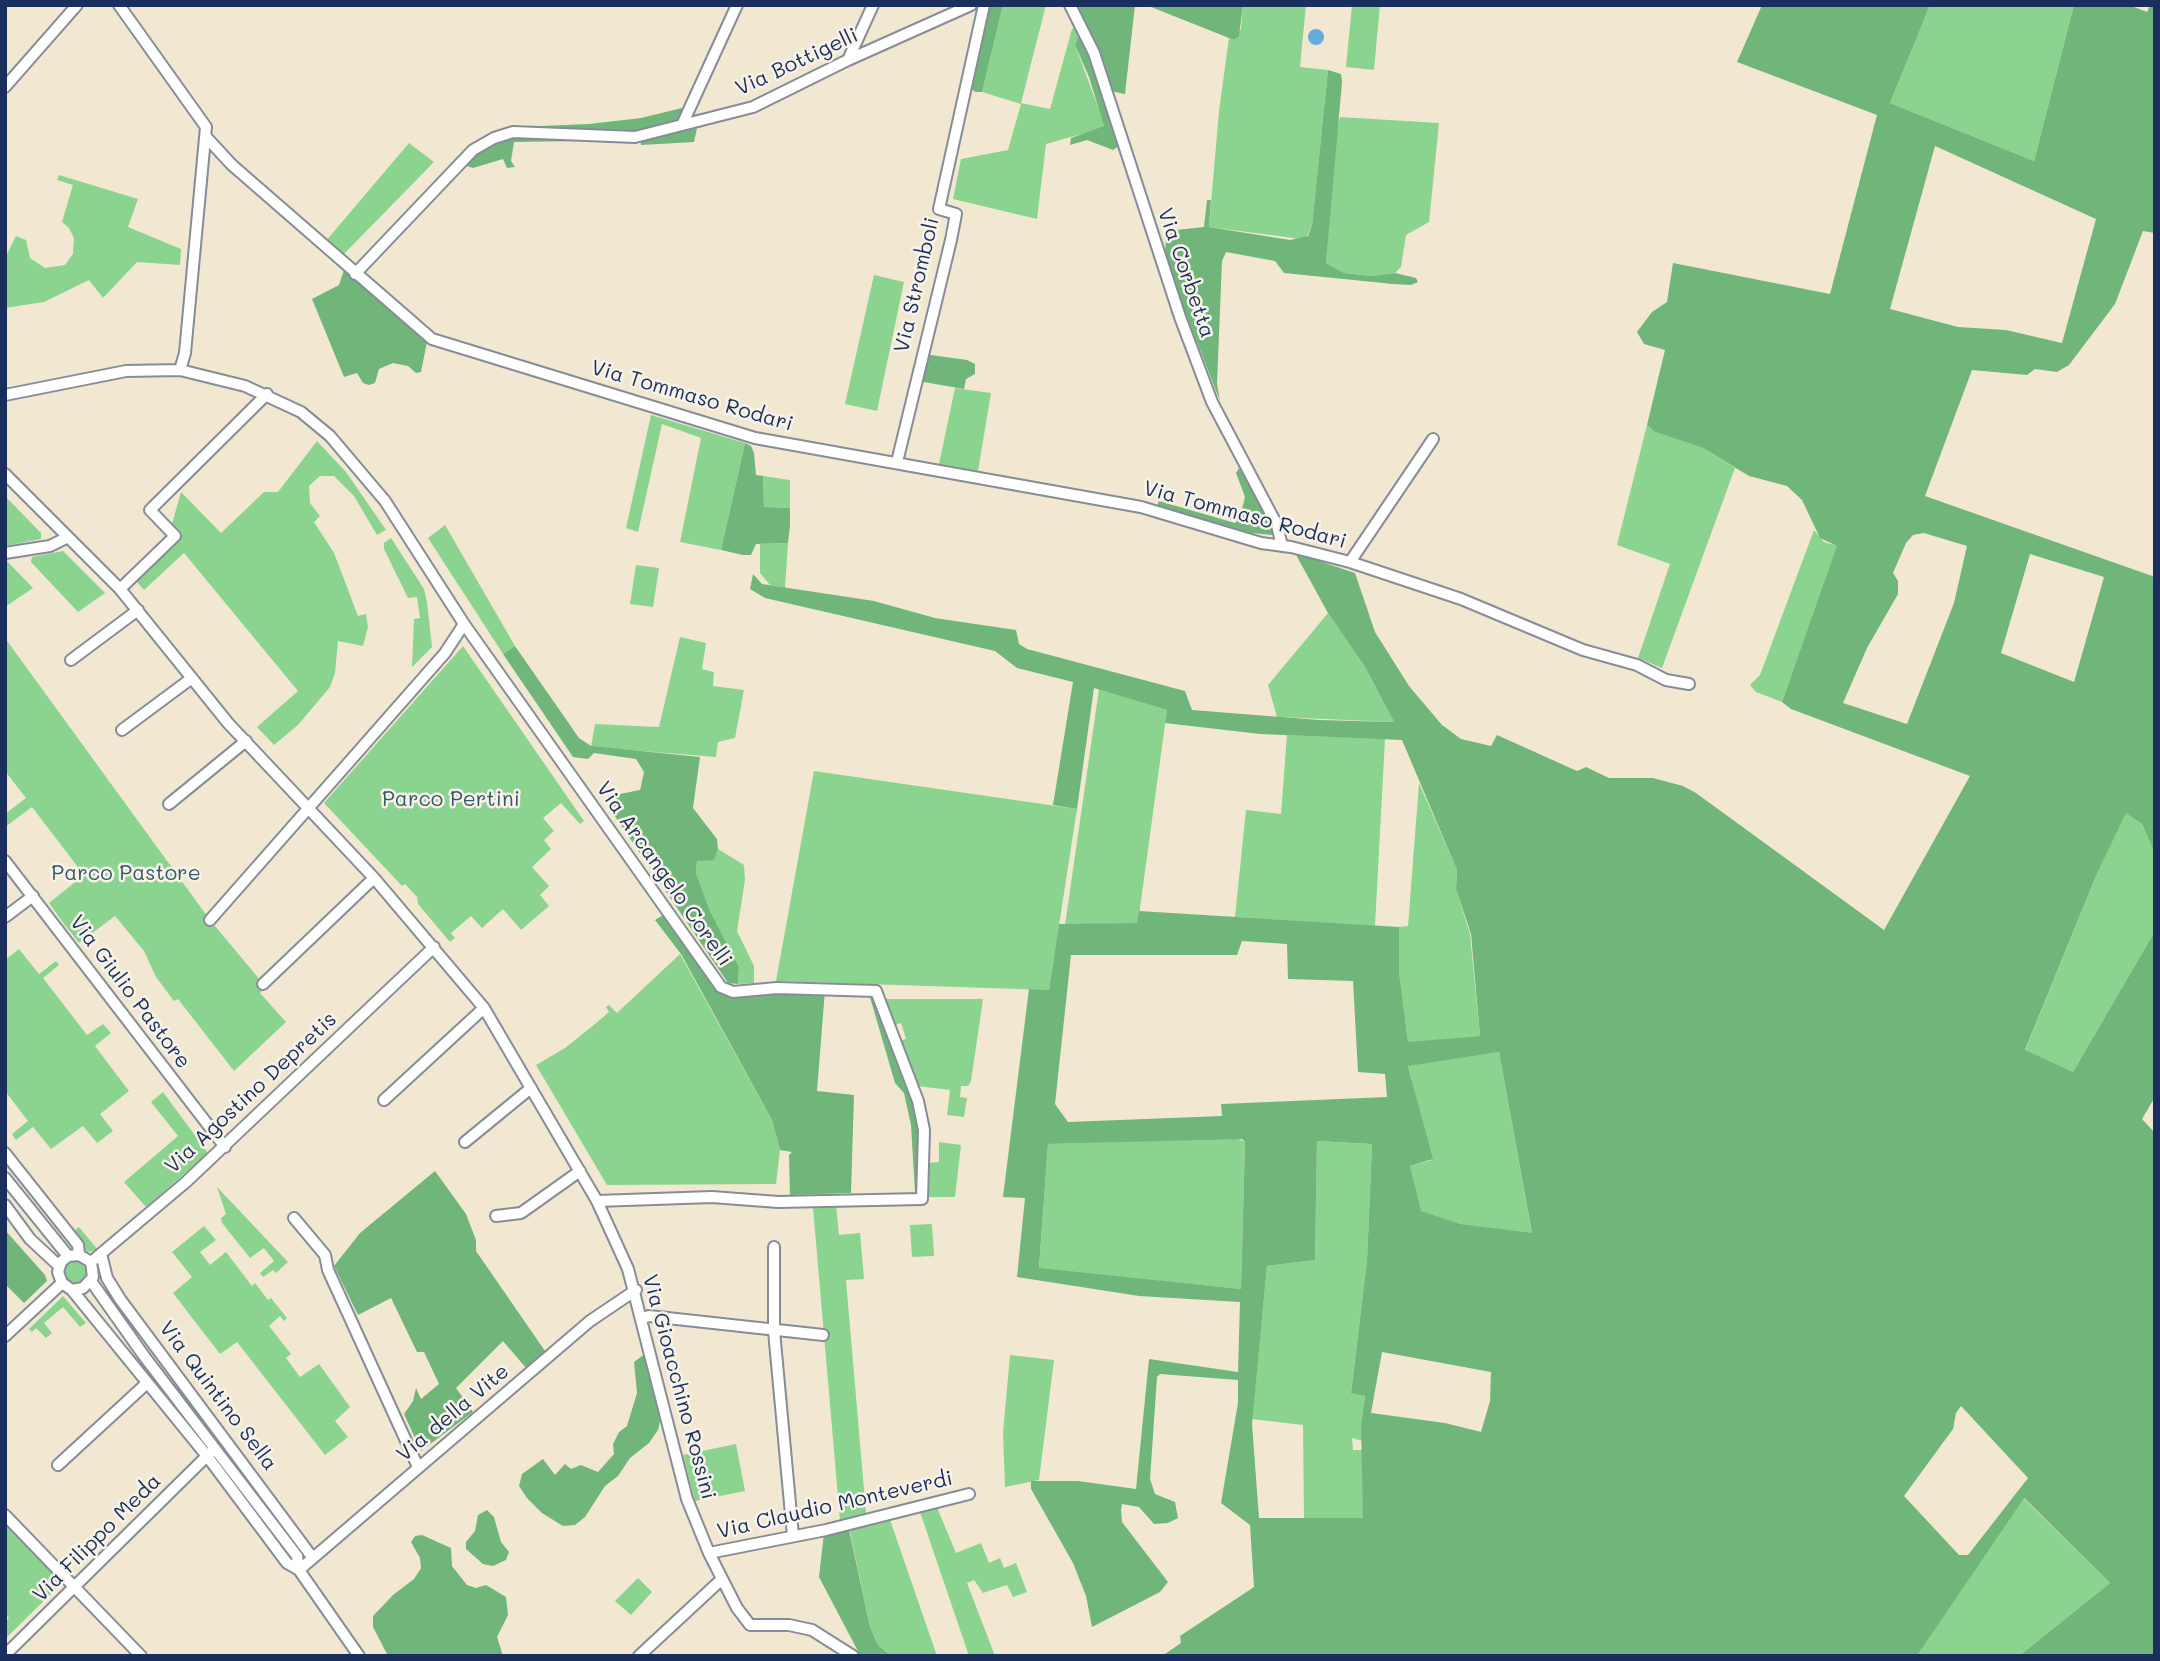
<!DOCTYPE html>
<html>
<head>
<meta charset="utf-8">
<style>
	body { margin:0 }
	#map { position:relative; width:2160px; height:1661px; overflow:hidden; background:#f2e8d1; font-family:Mali,sans-serif }
	canvas { display:block }
	.frame { position:absolute; inset:0; border:7px solid #1b2f5e; pointer-events:none }
</style>
</head>
<body>
<div id="map">
<canvas width="2160" height="1661"></canvas>
<div class="frame"></div>
</div>
<script>
const ctx = document.querySelector('canvas').getContext('2d');
ctx.lineJoin = 'round';
function fillPath(path, color) { ctx.fillStyle = color; ctx.fill(path, 'evenodd'); }
const shape = rows => new Path2D(rows.map(r => 'M' + r).join(''));
function trace(path, color, width, dash) { ctx.strokeStyle = color; ctx.lineWidth = width; ctx.lineCap = dash ? 'butt' : 'round'; ctx.setLineDash(dash || []); ctx.stroke(path); }
function write(font, color, halo, rows, align = 'center') {
  ctx.font = font + ' Mali,sans-serif'; ctx.lineWidth = 5; ctx.setLineDash([]); ctx.textBaseline = 'middle'; ctx.strokeStyle = halo; ctx.fillStyle = color; for (const [text, x, y, turn = 0] of rows) {
    ctx.save(); ctx.translate(x, y); ctx.rotate((+turn || 0) * Math.PI / 180); ctx.textAlign = isNaN(turn) ? turn : align; if (halo) ctx.strokeText(text, 0, 0); ctx.fillText(text, 0, 0); ctx.restore();
  }
}
fillPath(shape([
	[1003,5,1046,5,1021,103,1050,109,1072,29,1076,26,1080,32,1075,45,1104,123,1103,128,1046,144,1037,219,953,199,961,159,1008,150,1021,104,982,92],
	[1243,5,1306,5,1300,67,1328,70,1312,225,1307,236,1301,239,1209,227,1219,111,1229,38,1234,40,1241,29],
	[1352,5,1380,5,1374,70,1346,67],
	[1930,5,2074,5,2034,161,1890,103],
	[1340,117,1439,123,1429,222,1406,235,1401,267,1395,273,1370,276,1344,273,1326,263,1335,138],
	[409,143,434,162,341,257,325,242],
	[59,175,138,199,128,227,181,249,180,265,137,262,103,298,89,280,44,302,5,308,5,258,16,236,26,240,30,258,45,268,65,265,73,254,74,238,69,228,62,222,73,185,57,180],
	[874,275,904,282,877,411,845,404],
	[955,388,991,393,978,471,939,464],
	[651,415,745,443,721,550,680,542,701,438,662,424,638,532,626,528],
	[1647,425,1655,432,1703,448,1735,468,1662,668,1638,658,1670,564,1617,545],
	[317,441,346,472,386,530,377,535,354,496,334,476,320,476,309,486,310,503,320,516,314,522,334,553,358,616,366,614,368,627,363,646,338,641,335,673,330,687,298,725,274,745,257,727,298,691,184,553,144,590,136,581,170,547,179,532,172,524,181,492,221,533,264,492,278,492],
	[763,476,790,480,790,508,764,507],
	[5,496,41,533,41,539,5,546],
	[445,525,515,646,503,654,428,538],
	[1814,530,1824,542,1838,546,1782,702,1756,692,1750,685,1760,675],
	[391,538,424,589,427,602,432,647,412,667,414,619,420,618,417,597,408,598,384,549,384,543],
	[788,543,785,588,770,585,760,573,760,544],
	[63,551,105,593,78,612,31,562,32,557],
	[6,560,33,588,5,607,5,561],
	[636,565,659,568,653,607,630,604],
	[1328,613,1365,667,1394,722,1277,717,1268,685],
	[680,637,706,643,702,669,714,672,713,686,744,690,735,738,718,742,716,757,591,747,595,724,659,727],
	[5,638,210,920,266,987,260,993,286,1022,234,1071,178,999,174,1001,156,977,144,951,115,916,79,943,64,924,49,903,84,875,32,807,5,827,5,814,26,798,5,771],
	[463,646,584,821,580,824,561,803,543,818,554,831,544,840,551,849,532,867,549,886,540,895,549,906,521,930,503,909,482,928,471,916,451,933,455,938,450,942,418,904,417,897,405,884,402,886,324,803],
	[1099,689,1167,710,1138,923,1065,925],
	[1287,735,1385,739,1375,926,1235,917,1246,810,1281,814],
	[814,771,1077,809,1049,990,776,981],
	[1419,783,1457,870,1456,889,1470,934,1480,1036,1408,1043,1399,972,1399,927,1408,926],
	[2126,812,2142,824,2155,854,2155,931,2073,1072,2025,1051,2096,876],
	[718,849,744,865,745,880,737,931,754,966,754,983,738,984,739,967,710,911,696,873,697,860,714,860],
	[19,949,39,974,56,961,59,965,43,978,87,1035,103,1024,111,1033,95,1046,129,1091,100,1114,113,1131,97,1143,83,1126,51,1149,33,1127,16,1140,12,1134,28,1121,5,1091,5,960],
	[680,954,772,1120,780,1150,776,1184,607,1185,536,1065,565,1048,595,1024,609,1012,606,1007,609,1005,617,1013],
	[884,999,983,999,971,1081,968,1086,961,1086,960,1097,967,1098,964,1117,947,1115,950,1090,917,1086,900,1041,906,1039,901,1023,895,1025],
	[1499,1052,1532,1234,1461,1224,1420,1211,1410,1166,1432,1160,1408,1065],
	[163,1092,208,1153,146,1207,124,1182,178,1136,151,1102],
	[1236,1138,1245,1142,1241,1289,1039,1269,1048,1144],
	[1317,1141,1372,1144,1367,1260,1351,1392,1365,1396,1361,1424,1363,1441,1352,1438,1353,1450,1363,1450,1363,1519,1304,1519,1303,1425,1252,1419,1267,1266,1315,1260],
	[939,1142,961,1145,955,1197,929,1197,927,1163,939,1162],
	[217,1187,288,1262,276,1273,273,1270,263,1277,260,1273,274,1261,264,1248,250,1258,222,1223,221,1218,226,1214],
	[836,1205,839,1235,860,1233,864,1279,846,1280,866,1513,840,1520,813,1208],
	[932,1224,934,1256,912,1257,910,1225],
	[204,1226,216,1240,200,1252,210,1265,226,1252,252,1286,255,1283,268,1300,271,1298,287,1318,284,1321,280,1316,269,1326,291,1354,286,1358,300,1377,319,1364,350,1407,335,1421,348,1437,325,1455,237,1342,220,1354,173,1293,192,1277,172,1252],
	[79,1227,98,1250,87,1252,74,1231],
	'65 1272a11 11 0 1 1 22 0a11 11 0 1 1-22 0Z',
	[63,1296,86,1323,80,1327,63,1307,44,1323,52,1333,46,1338,36,1328,32,1332,29,1329],
	[1010,1355,1054,1360,1039,1480,1005,1487,1003,1433],
	[736,1444,745,1491,695,1501,683,1455],
	[2023,1498,2110,1583,2019,1656,1917,1656],
	[936,1505,956,1553,981,1543,989,1563,1000,1558,1004,1568,1016,1563,1027,1592,1013,1597,1007,1585,983,1593,974,1580,967,1583,995,1656,969,1656,919,1509],
	[889,1517,937,1656,891,1656,878,1645,870,1627,849,1527],
	[5,1525,62,1583,5,1639,5,1622,9,1618,5,1614],
	[638,1578,652,1592,631,1615,615,1601]
]), '#8bd490');
fillPath(shape([
	[989,5,1003,5,982,92,975,92,971,88],
	[1076,5,1135,5,1125,94,1110,91],
	[1146,5,1243,5,1239,36,1234,40],
	[1762,5,1930,5,1890,103,2034,161,2074,5,2129,5,2147,12,2150,5,2155,5,2155,233,2143,231,2115,304,2069,365,2057,372,2035,369,2027,375,1972,370,1925,496,2155,577,2155,854,2142,824,2126,813,2096,876,2025,1050,2073,1072,2155,931,2155,1097,2142,1119,2155,1133,2155,1656,2019,1656,2110,1583,2024,1498,1917,1656,1162,1656,1181,1643,1180,1636,1254,1587,1250,1525,1221,1503,1238,1403,1238,1380,1160,1374,1157,1377,1150,1479,1155,1494,1175,1502,1178,1518,1168,1523,1154,1524,1139,1507,1122,1504,1121,1510,1122,1522,1168,1582,1160,1592,1092,1627,1086,1596,1073,1563,1031,1489,1031,1481,1078,1481,1136,1489,1149,1359,1238,1372,1240,1302,1139,1296,1017,1277,1025,1198,1003,1197,1029,989,1049,990,1059,924,1137,923,1139,911,1399,927,1399,972,1408,1042,1480,1036,1471,934,1456,889,1457,870,1402,740,1260,734,1165,723,1167,710,1094,688,1077,809,1053,805,1073,682,1017,668,995,651,765,598,750,589,753,574,762,584,874,601,935,618,1016,630,1019,644,1027,649,1185,691,1192,710,1319,720,1394,722,1365,667,1328,613,1295,553,1355,573,1375,632,1409,686,1442,725,1461,739,1491,746,1497,735,1577,771,1586,767,1609,778,1653,778,1683,786,1696,793,1884,930,1970,776,1791,709,1782,702,1837,546,1820,538,1802,500,1787,486,1749,476,1703,448,1655,432,1647,425,1665,350,1644,344,1637,332,1652,312,1667,302,1673,263,1830,294,1877,115,1737,62],
	[1935,146,2096,219,2062,343,2006,330,1958,327,1890,309],
	[1924,533,1967,546,1954,603,1907,724,1843,703,1867,648,1898,594,1898,581,1893,573,1906,543,1913,535],
	[2030,554,2104,577,2074,682,2001,653],
	[1242,941,1287,944,1288,979,1353,981,1358,1072,1385,1074,1387,1097,1221,1104,1222,1116,1068,1122,1055,1104,1071,955,1237,955],
	[1499,1052,1532,1233,1461,1224,1421,1211,1410,1166,1433,1159,1408,1066],
	[1242,1139,1245,1142,1241,1289,1039,1268,1048,1144],
	[1317,1141,1372,1144,1367,1260,1351,1393,1365,1396,1361,1424,1363,1518,1259,1518,1252,1424,1267,1266,1315,1260],
	[1382,1352,1491,1372,1490,1401,1481,1432,1445,1423,1371,1413],
	[1961,1406,2028,1478,1968,1555,1959,1555,1904,1496,1953,1429,1956,1413],
	[1080,32,1119,142,1119,146,1113,150,1087,140,1070,145,1071,138,1104,126,1089,77,1075,45],
	[1328,70,1341,74,1342,82,1326,263,1344,273,1371,276,1395,273,1416,278,1418,282,1411,285,1393,284,1284,273,1275,261,1226,252,1222,261,1217,384,1220,401,1165,260,1166,231,1204,227,1207,200,1211,200,1209,227,1290,240,1308,236,1312,225],
	[682,108,686,114,682,124,634,136,513,132,515,127,589,124,641,118],
	[693,123,697,128,694,142,641,145,640,137],
	[513,135,581,136,580,141,514,142,511,161,515,167,507,168,503,159,473,168,467,166,470,155],
	[344,270,427,342,421,372,416,373,408,366,393,363,379,369,375,383,369,385,363,383,357,373,344,377,312,299,339,285],
	[924,354,967,360,975,364,975,374,966,379,964,389,918,381],
	[745,443,751,446,754,453,756,475,763,476,764,507,790,508,790,525,788,543,756,544,751,555,743,555,721,550],
	[1239,468,1272,523,1272,535,1252,533,1157,506,1159,501,1235,523,1240,517,1245,497,1236,473],
	[515,646,579,738,591,746,700,757,693,808,717,839,718,849,714,860,697,861,696,873,710,911,739,967,738,984,728,983,608,806,606,800,610,796,640,790,644,772,636,759,594,753,588,759,573,757,503,654],
	[663,915,706,975,733,992,825,990,817,1091,854,1095,851,1193,790,1195,789,1155,792,1152,780,1150,772,1120,681,954,655,920],
	[869,994,874,997,919,1114,920,1189,915,1192,911,1125,904,1093,895,1083],
	[435,1171,466,1214,476,1240,476,1251,545,1351,526,1368,503,1341,456,1388,473,1412,421,1451,404,1414,413,1401,416,1388,421,1399,439,1384,424,1352,417,1352,391,1298,358,1315,334,1266,360,1233],
	[5,1230,45,1275,47,1281,24,1303,5,1284],
	[646,1353,660,1421,658,1430,649,1443,630,1458,618,1476,605,1486,585,1517,575,1525,563,1526,542,1513,527,1498,519,1486,522,1474,543,1459,555,1475,565,1464,571,1469,581,1465,598,1472,614,1454,613,1444,619,1432,627,1426,637,1393,634,1362],
	[487,1510,494,1517,501,1542,509,1552,506,1560,493,1566,483,1564,466,1549,466,1542,475,1531,478,1515],
	[848,1525,870,1627,878,1645,891,1656,860,1655,819,1577,824,1533],
	[422,1535,451,1548,452,1566,467,1585,476,1588,486,1585,506,1597,508,1615,497,1637,503,1656,388,1656,373,1627,373,1616,393,1595,414,1579,421,1568,420,1558,411,1542,415,1536]
]), '#70b67a');
fillPath(shape([
	'1308 37a8 8 0 1 1 16 0a8 8 0 1 1-16 0Z'
]), '#65acdc');
const minor = shape([
	[119,5,206,127,185,353,180,370],
	[1070,5,1094,53,1180,317,1212,402,1277,525,1282,546],
	[848,60,873,5],
	[5,87,77,5],
	[682,125,737,5],
	[207,138,232,165,432,339,755,438,1141,507,1261,543,1291,547,1350,562,1461,599,1583,650,1637,665,1666,680,1689,684],
	[355,274,473,150,494,138,513,132,635,137,753,107,848,60,971,5],
	[5,395,126,371,180,370,245,386,301,412,330,436,385,501,464,624,721,987,733,992,777,988,876,991,918,1101,924,1130,922,1199,778,1202,712,1197,597,1201],
	[897,462,951,240,956,214,939,209,984,5],
	[5,474,120,589,228,723,374,878,484,1008,597,1201,628,1269,687,1499,709,1553,737,1608,750,1625,789,1625,812,1630,853,1656],
	[5,553,50,546,68,537],
	[1350,562,1433,439],
	[120,589,175,536,150,510,267,394],
	[71,660,138,610],
	[122,730,192,678],
	[169,804,246,741],
	[5,861,225,1147],
	[5,917,33,896],
	[210,920,445,653,464,624],
	[263,984,374,878],
	[384,1100,484,1008],
	[465,1142,531,1088],
	[5,1153,78,1245,79,1255],
	[5,1178,68,1256],
	[5,1205,30,1239,59,1266],
	[496,1216,521,1213,580,1171],
	[294,1218,325,1255,328,1270,418,1467],
	[774,1247,774,1331,793,1536],
	[101,1254,107,1278,120,1299,312,1557],
	[91,1262,186,1182,434,947],
	[91,1281,144,1356,297,1556,299,1570],
	[72,1290,83,1288,93,1277,91,1262,79,1255,68,1256,61,1262,58,1272,62,1283,72,1290,207,1456,287,1563,299,1570,359,1656],
	[643,1318,649,1316,823,1335],
	[5,1336,62,1283],
	[58,1465,146,1384],
	[5,1515,141,1656],
	[709,1553,826,1530,969,1494],
	[299,1570,590,1321,636,1290],
	[5,1655,210,1453],
	[639,1656,722,1579]
]);
trace(minor, '#868c98', 14);
trace(minor, '#fff', 10);
write('21px', '#1b2f5e', '#f7f3e8', [
	["Via Bottigelli",797,62,-25],
	["Via Corbetta",1186,273,71],
	["Via Stromboli",917,285,-77],
	["Via Tommaso Rodari",692,396,16],
	["Via Tommaso Rodari",1245,515,15],
	["Via Arcangelo Corelli",664,874,55],
	["Via Giulio Pastore",130,992,53],
	["Via Agostino Depretis",251,1093,-43],
	["Via Gioacchino Rossini",679,1387,75],
	["Via Quintino Sella",218,1396,53],
	["Via della Vite",453,1413,-40],
	["Via Claudio Monteverdi",835,1505,-13],
	["Via Filippo Meda",97,1538,-45]
]);
write('21px', '#37586a', '#f7f3e8', [
	["Parco Pertini",451,800],
	["Parco Pastore",126,874]
]);
</script>
</body>
</html>
